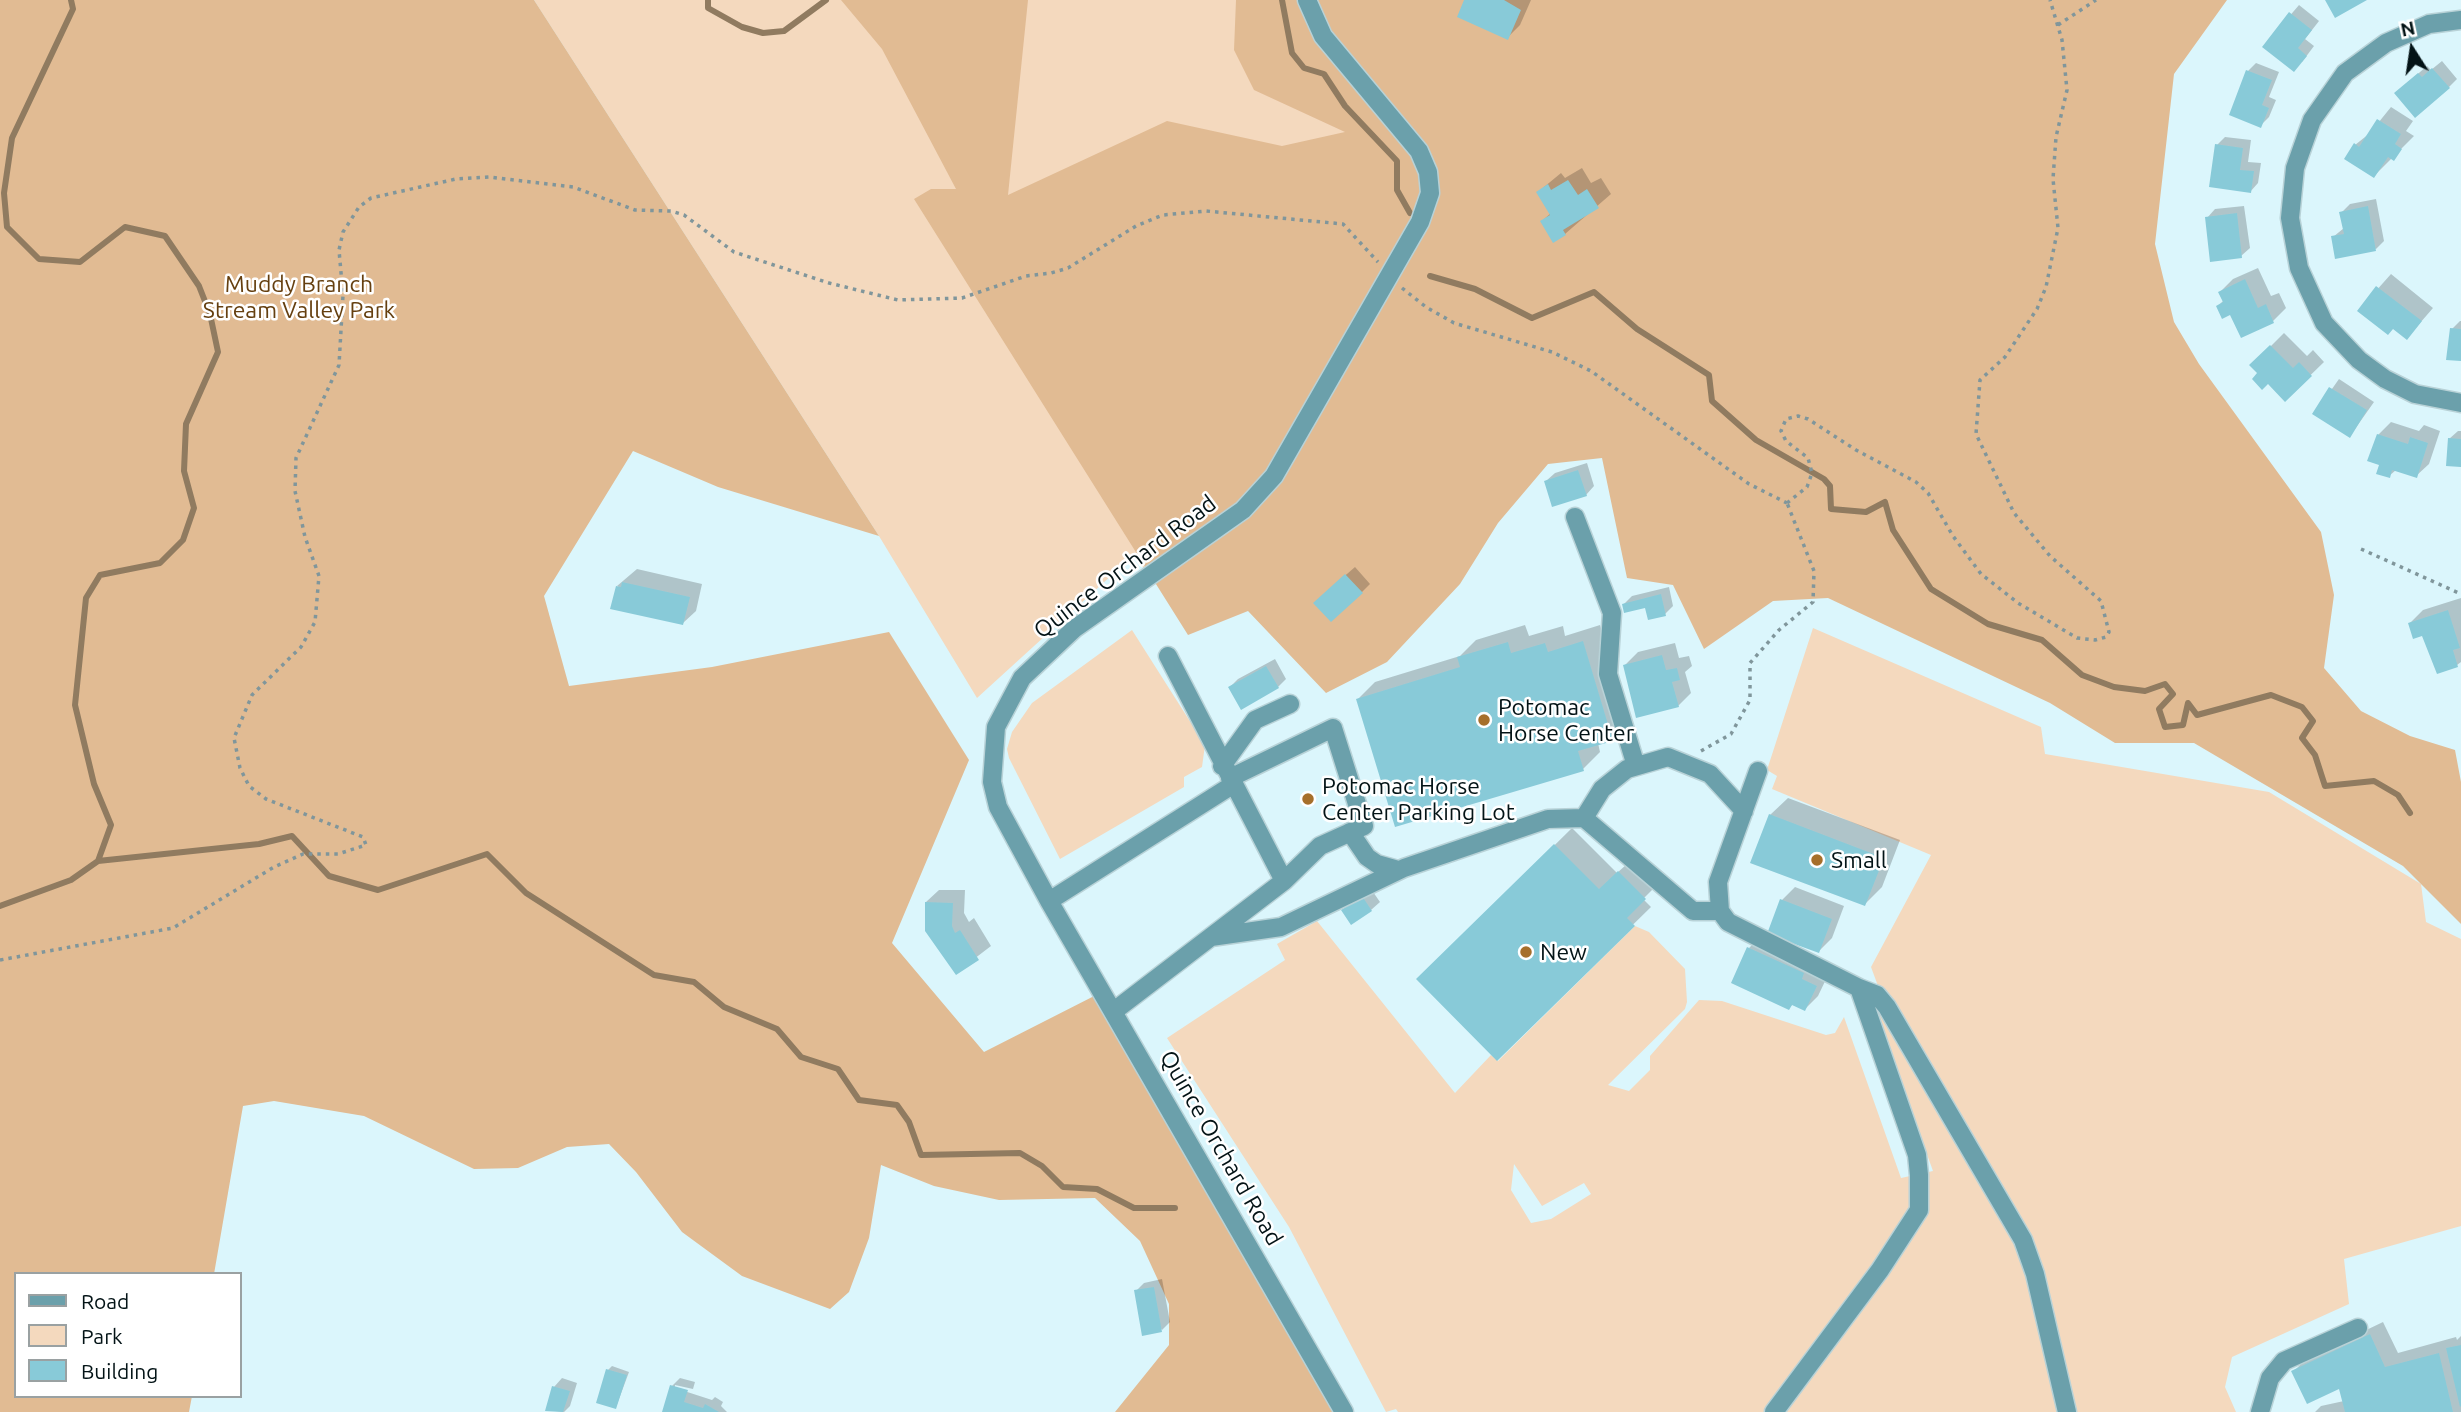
<!DOCTYPE html>
<html>
<head>
<meta charset="utf-8">
<style>
	body { margin:0 }
	#map { position:relative; width:2461px; height:1412px; overflow:hidden; background:#dbf6fc; font-family:Ubuntu,sans-serif }
	canvas { display:block }
	.legend { position:absolute; left:14px; top:1272px; width:228px; height:126px; box-sizing:border-box; background:#fff; border:2px solid #9aa1a2; margin:0; padding:9px 12px; list-style:none; font-size:21px; color:#031316 }
	.legend li { display:flex; align-items:center; gap:14px; height:35px }
	.legend b { width:35px; border:2px solid #9aa1a2 }
	.north { position:absolute; left:2377px; top:14px; width:70px; height:70px; -webkit-text-stroke:5px #fff; paint-order:stroke; rotate:348deg; font-size:19px; font-weight:700; line-height:28px; text-align:center; color:#031316 }
	.north::after { content:''; display:block; margin:auto; width:24px; height:32px; background:#031316; clip-path:polygon(50% 0,100% 100%,50% 72%,0 100%) }
</style>
</head>
<body>
<div id="map">
<canvas width="2461" height="1412"></canvas>
<ul class="legend">
<li><b style="height:9px;background:#6ba0ab"></b>Road</li>
<li><b style="height:19px;background:#f4d9be"></b>Park</li>
<li><b style="height:19px;background:#88cad8"></b>Building</li>
</ul>
<div class="north">N</div>
</div>
<script>
const ctx = document.querySelector('canvas').getContext('2d');
ctx.lineJoin = 'round';
function fillPath(path, color) { ctx.fillStyle = color; ctx.fill(path, 'evenodd'); }
const shape = rows => new Path2D(rows.map(r => 'M' + r).join(''));
function trace(path, color, width, dash) { ctx.strokeStyle = color; ctx.lineWidth = width; ctx.lineCap = dash ? 'butt' : 'round'; ctx.setLineDash(dash || []); ctx.stroke(path); }
function write(font, color, halo, rows, align = 'center') {
  ctx.font = font + ' Ubuntu,sans-serif'; ctx.lineWidth = 5; ctx.setLineDash([]); ctx.textBaseline = 'middle'; ctx.strokeStyle = halo; ctx.fillStyle = color; for (const [text, x, y, turn = 0] of rows) {
    ctx.save(); ctx.translate(x, y); ctx.rotate((+turn || 0) * Math.PI / 180); ctx.textAlign = isNaN(turn) ? turn : align; if (halo) ctx.strokeText(text, 0, 0); ctx.fillText(text, 0, 0); ctx.restore();
  }
}
fillPath(shape([
	[534,0,1299,0,1412,155,1145,571,1135,554,977,698,879,536],
	[1813,628,2041,727,2045,754,2269,792,2421,884,2426,922,2461,939,2461,1226,2344,1259,2349,1304,2232,1357,2225,1387,2236,1412,1398,1412,1396,1409,1386,1412,1289,1227,1167,1038,1285,960,1277,944,1317,921,1455,1093,1491,1055,1498,1061,1635,926,1649,932,1685,969,1687,1002,1685,1009,1608,1085,1629,1091,1650,1070,1650,1056,1699,1000,1722,1001,1826,1035,1835,1033,1844,1017,1901,1178,1933,1171,1870,997,1878,986,1871,967,1931,855,1772,789,1777,776,1767,770],
	[1514,1164,1542,1206,1584,1183,1591,1194,1551,1219,1531,1223,1511,1190],
	[1132,630,1205,745,1202,767,1184,777,1184,787,1060,859,1009,758,1007,749,1012,732,1032,703]
]), '#f4d9be');
fillPath(shape([
	[0,0,534,0,879,536,718,487,633,451,544,596,569,686,712,667,889,632,969,760,892,943,984,1052,1102,992,1344,1412,1115,1412,1169,1345,1169,1304,1140,1241,1095,1198,999,1200,934,1186,881,1165,869,1238,849,1292,830,1309,742,1276,682,1232,636,1172,609,1144,567,1147,518,1168,474,1169,364,1116,274,1101,243,1106,214,1274,16,1274,16,1396,192,1396,189,1412,0,1412],
	[841,0,1028,0,1008,195,1167,121,1282,146,1345,132,1254,90,1234,50,1236,0,2227,0,2174,74,2155,244,2174,322,2199,364,2321,532,2334,595,2324,668,2361,711,2410,736,2455,750,2461,782,2461,924,2403,866,2194,743,2115,743,2050,703,1828,598,1773,601,1704,649,1673,585,1627,578,1602,458,1548,464,1498,523,1460,584,1387,662,1326,693,1248,611,1188,635,914,199,931,189,956,189,882,49]
]), '#e1bb93');
fillPath(shape([
	[1466,0,1531,0,1520,25,1507,38],
	[2299,5,2319,21,2305,39,2314,46,2302,62,2264,46],
	[2442,61,2457,79,2449,87,2405,85,2427,66,2431,70],
	[2256,63,2279,72,2269,97,2276,100,2269,117,2260,126,2248,71],
	[2391,107,2413,121,2406,131,2414,136,2374,176,2355,145,2370,133],
	[2225,137,2251,140,2248,162,2261,163,2258,183,2250,192,2217,145],
	[1582,168,1591,183,1601,178,1611,194,1565,234,1542,221,1551,213,1538,192,1561,173,1565,178],
	[2376,199,2384,241,2376,249,2333,237,2344,228,2341,213,2350,204],
	[2244,206,2250,248,2241,256,2207,218,2215,209],
	[2258,268,2271,296,2279,293,2286,308,2273,321,2231,313,2218,306,2224,300,2220,292,2233,279],
	[2391,274,2433,308,2407,338,2394,327,2359,310],
	[2460,321,2461,321,2461,360,2452,329],
	[2284,333,2307,356,2313,350,2324,362,2285,400,2252,365],
	[2339,379,2374,402,2350,436,2315,413],
	[2391,422,2419,431,2424,425,2440,431,2429,464,2416,476,2396,470,2389,476,2378,435],
	[2458,431,2461,431,2461,465,2449,439],
	[1587,463,1594,486,1586,495,1546,481,1555,473],
	[1355,567,1370,584,1362,592,1324,594],
	[637,569,702,584,696,611,683,623,617,586],
	[1669,587,1673,606,1665,614,1647,606,1624,604,1632,596],
	[2461,598,2461,662,2457,665,2410,623,2423,610],
	[1525,625,1529,636,1563,626,1565,636,1600,625,1629,722,1612,739,1598,743,1600,752,1583,769,1358,699,1375,682,1460,656,1476,640],
	[1675,643,1679,658,1689,656,1692,666,1685,672,1691,693,1678,706,1625,665,1638,652],
	[1275,659,1286,679,1278,687,1230,687,1238,679],
	[1788,798,1900,840,1882,887,1865,904,1770,815],
	[1572,828,1617,873,1637,855,1662,880,1643,899,1651,907,1497,1058,1419,979],
	[1795,887,1844,906,1832,938,1819,951,1782,900],
	[1371,889,1380,902,1371,910,1344,910],
	[939,890,965,890,964,913,969,922,974,918,991,946,957,972,926,902],
	[1762,935,1829,973,1818,996,1805,1009,1793,1004,1789,1008,1749,948],
	[1162,1279,1170,1322,1162,1330,1136,1291,1144,1283],
	[2383,1322,2398,1353,2456,1337,2457,1340,2461,1336,2461,1412,2315,1412,2321,1406,2344,1401,2341,1389,2293,1372,2306,1359],
	[612,1366,629,1372,616,1407,608,1370],
	[562,1378,577,1383,570,1406,564,1412,547,1410,554,1387],
	[680,1378,695,1382,693,1389,675,1385,675,1388,712,1400,715,1397,723,1402,721,1406,727,1412,664,1412,672,1386]
]), '#0003');
trace(shape([
	[708,0,708,8,742,27,763,33,784,31,826,0],
	[1282,0,1292,53,1304,68,1324,74,1345,106,1397,161,1397,190,1410,213],
	[1430,276,1475,289,1532,318,1594,292,1637,329,1709,375,1712,401,1756,440,1824,479,1830,486,1831,509,1866,512,1885,502,1893,530,1931,589,1988,624,2042,640,2082,675,2114,687,2145,691,2165,684,2173,694,2159,709,2165,727,2183,725,2188,703,2197,715,2271,695,2302,707,2313,721,2302,738,2315,755,2325,786,2374,781,2398,795,2410,813],
	[98,861,259,844,292,836,329,876,378,890,487,854,526,893,654,975,694,982,724,1007,777,1029,801,1057,838,1069,859,1100,897,1105,909,1122,921,1155,1020,1153,1042,1166,1063,1187,1097,1189,1134,1208,1175,1208],
	[0,906,71,880,98,861,111,825,94,784,75,705,86,598,100,575,160,563,183,540,194,508,184,471,186,424,218,352,210,314,199,286,165,236,125,227,80,262,39,259,7,227,4,193,12,138,73,9,71,0]
]), '#907b60', 6);
fillPath(shape([
	[1464,0,1504,0,1521,10,1508,40,1457,17],
	[2325,0,2367,0,2335,18],
	[2289,12,2312,30,2298,48,2307,56,2294,72,2262,47],
	[2432,68,2450,88,2415,118,2394,93,2418,73,2422,77],
	[2246,70,2272,80,2262,105,2269,108,2261,128,2229,115],
	[2377,119,2401,134,2395,144,2402,149,2394,161,2388,157,2374,178,2344,159,2354,143,2359,147],
	[2215,144,2243,148,2240,170,2254,171,2251,193,2209,187],
	[1568,180,1578,195,1587,189,1599,208,1563,230,1566,235,1553,243,1540,221,1550,215,1536,192,1548,184,1551,190],
	[2368,206,2376,251,2335,259,2331,236,2344,234,2339,212],
	[2237,213,2242,258,2210,262,2205,217],
	[2245,279,2258,308,2266,304,2274,323,2241,338,2230,315,2222,319,2216,306,2223,302,2218,292],
	[2376,286,2422,321,2407,340,2393,329,2388,335,2357,311],
	[2450,328,2461,329,2461,361,2446,360],
	[2270,345,2293,368,2299,362,2312,376,2285,402,2268,384,2262,390,2252,379,2257,373,2249,365],
	[2329,387,2367,410,2350,438,2312,414],
	[2377,434,2408,444,2410,437,2428,443,2417,478,2392,470,2390,478,2376,474,2379,465,2367,461],
	[2448,438,2461,439,2461,467,2446,466],
	[1578,470,1587,496,1552,507,1544,481],
	[1345,574,1363,593,1331,622,1313,603],
	[622,582,690,597,683,625,610,609,616,586,621,587],
	[1661,594,1666,616,1648,620,1645,608,1624,613,1622,604],
	[2448,610,2460,648,2453,650,2458,667,2437,674,2422,636,2413,639,2408,623],
	[1583,641,1613,741,1578,751,1584,771,1395,827,1356,699,1460,667,1457,657,1508,642,1511,653,1545,643,1548,652],
	[1662,655,1666,670,1677,668,1680,680,1672,682,1679,707,1636,718,1623,665],
	[1266,666,1279,688,1241,710,1228,687],
	[1769,814,1884,858,1865,906,1750,863],
	[1554,844,1599,889,1618,871,1646,899,1627,918,1635,926,1497,1061,1416,979],
	[1362,896,1372,911,1351,925,1341,910],
	[1780,899,1832,919,1819,953,1767,934],
	[925,902,953,903,952,926,955,933,960,930,979,960,956,975,925,931],
	[1747,947,1804,973,1802,979,1817,986,1805,1011,1792,1005,1789,1010,1731,983],
	[1154,1287,1162,1332,1142,1336,1134,1290],
	[2370,1334,2385,1367,2439,1353,2453,1412,2345,1412,2339,1389,2307,1404,2291,1371],
	[2461,1345,2461,1406,2460,1407,2446,1348],
	[606,1369,627,1375,616,1409,596,1403],
	[670,1385,688,1390,684,1402,703,1408,705,1404,719,1412,662,1412],
	[552,1386,570,1391,563,1412,545,1411]
]), '#88cad8');
const minor = shape([
	[1307,0,1323,36,1419,151,1428,172,1430,193,1420,222,1274,476,1243,510,1074,629,1022,678,996,727,992,782,998,807,1049,901,1344,1412],
	[2461,20,2429,24,2386,43,2345,73,2312,120,2295,168,2290,218,2299,268,2324,323,2359,360,2385,379,2415,394,2461,403],
	[1575,517,1612,613,1608,674,1636,766],
	[1168,656,1234,784],
	[1222,766,1255,720,1290,704],
	[1758,771,1718,882,1720,911,1728,922,1859,988,1917,1155,1919,1175,1919,1210,1880,1270,1774,1412],
	[1230,778,1333,728,1364,826,1320,846,1284,881],
	[1584,818,1602,789,1627,769,1668,757,1710,774,1744,811],
	[1350,832,1367,857,1377,864,1398,870],
	[1049,901,1234,784,1284,881,1114,1011],
	[1211,937,1281,927,1404,868,1548,819,1584,818,1693,911,1720,911],
	[1859,988,1877,995,1887,1007,2023,1240,2035,1274,2067,1412],
	[2260,1412,2270,1378,2284,1361,2358,1328]
]);
trace(minor, '#b8d2d7', 21);
trace(shape([
	[2058,25,2096,0],
	[1402,288,1426,307,1454,323,1552,352,1591,371,1749,484,1787,503],
	[1787,503,1807,487,1812,473,1808,458,1786,441,1781,431,1786,419,1798,416,1808,419,1856,450,1916,482,1928,493,1953,536,1981,574,2018,603,2077,638,2095,640,2106,637,2109,632,2101,601,2050,556,2014,513,1976,434,1980,380,2005,357,2037,309,2046,287,2058,228,2053,179,2056,137,2067,90,2062,40,2050,0],
	[2361,549,2461,594],
	[1701,751,1731,734,1750,700,1750,663,1779,630,1813,602,1814,571,1787,503],
	[0,960,173,928,274,867,303,854,338,854,366,845,363,837,266,799,249,786,240,768,234,738,252,695,301,647,315,622,319,576,305,537,295,491,296,458,339,365,343,295,339,250,343,232,359,207,371,198,456,179,489,177,573,187,635,210,671,211,684,215,734,252,829,283,898,300,962,298,1026,276,1051,273,1068,268,1136,226,1163,215,1206,211,1343,224,1378,262]
]), '#80969b', 3.5, [3.5, 5]);
trace(minor, '#6ba0ab', 18);
for (const [x, y, r, color] of [
	[1484,720,7,"#a66f2b"],
	[1308,799,7,"#a66f2b"],
	[1817,860,7,"#a66f2b"],
	[1526,952,7,"#a66f2b"]
]) { const dot = new Path2D(); dot.arc(x, y, r, 0, 2 * Math.PI); ctx.fillStyle = color; ctx.fill(dot); trace(dot, '#fff', 2.5); }
write('23px', '#653f0f', '#fff', [
	["Muddy Branch",299,284],
	["Stream Valley Park",299,310]
]);
write('23px', '#031316', '#fff', [
	["Quince Orchard Road",1125,567,-37],
	["Quince Orchard Road",1221,1148,60]
]);
write('23px', '#031316', '#fff', [
	["Potomac",1498,707],
	["Horse Center",1498,733],
	["Potomac Horse",1322,786],
	["Center Parking Lot",1322,812],
	["Small",1831,860],
	["New",1540,952]
], 'left');
</script>
</body>
</html>
